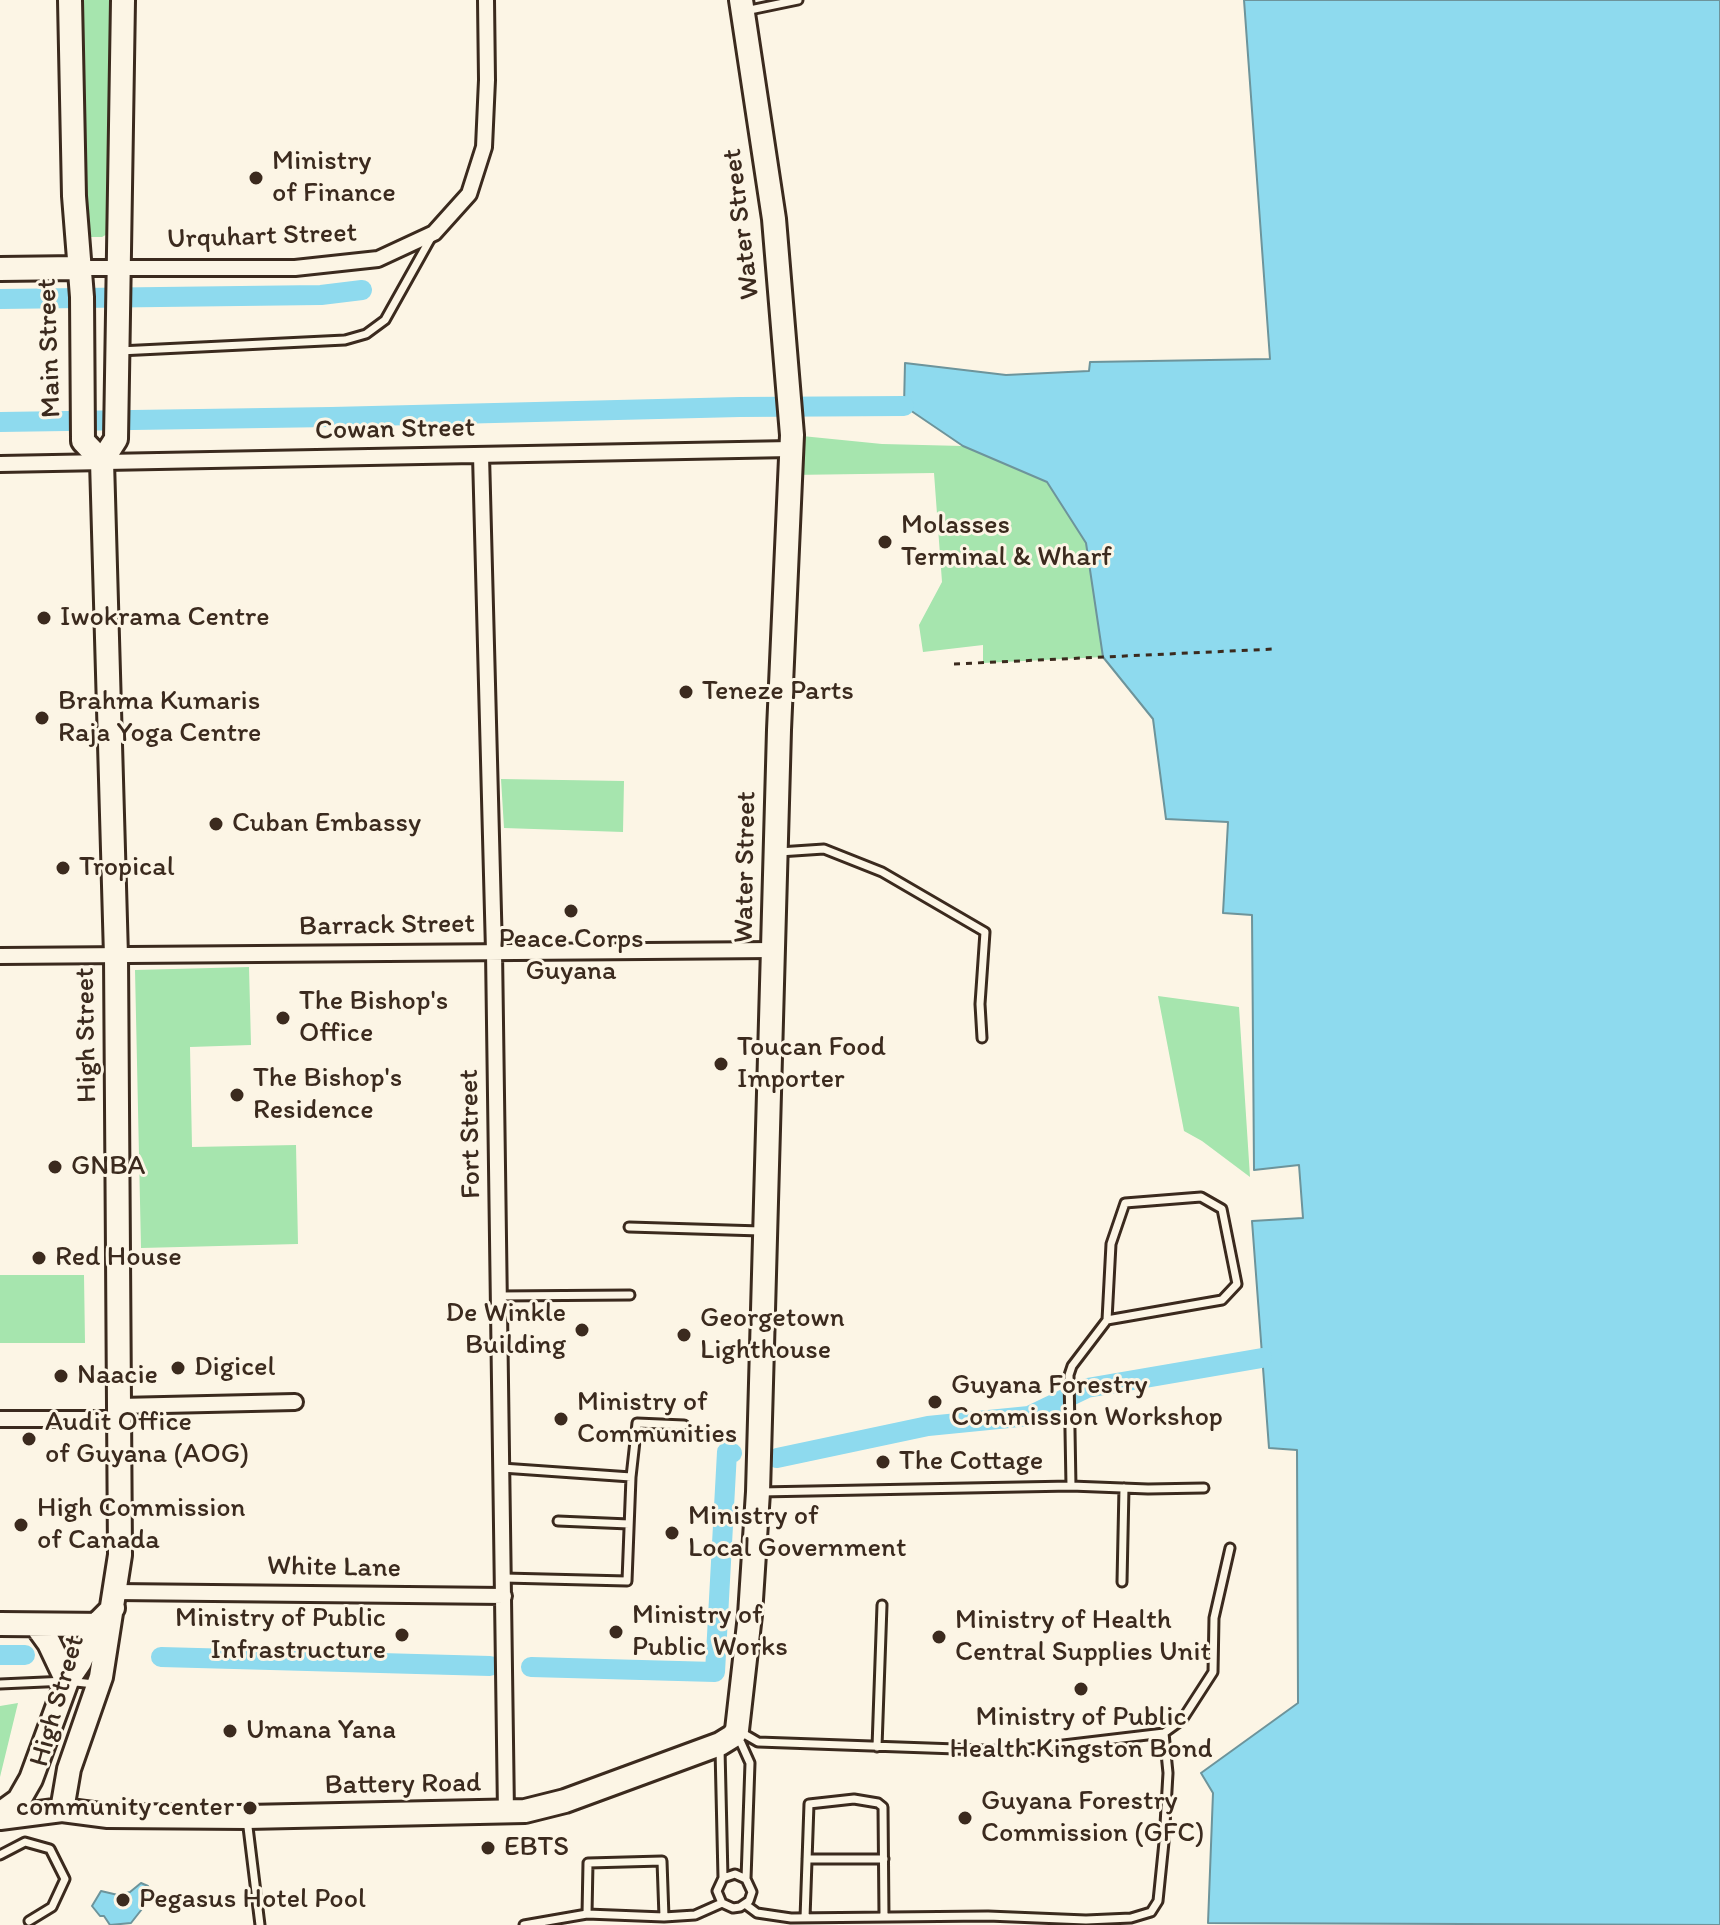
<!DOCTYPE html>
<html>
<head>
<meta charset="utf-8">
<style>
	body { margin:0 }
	canvas { display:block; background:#fcf5e5 }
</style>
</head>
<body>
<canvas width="1720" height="1925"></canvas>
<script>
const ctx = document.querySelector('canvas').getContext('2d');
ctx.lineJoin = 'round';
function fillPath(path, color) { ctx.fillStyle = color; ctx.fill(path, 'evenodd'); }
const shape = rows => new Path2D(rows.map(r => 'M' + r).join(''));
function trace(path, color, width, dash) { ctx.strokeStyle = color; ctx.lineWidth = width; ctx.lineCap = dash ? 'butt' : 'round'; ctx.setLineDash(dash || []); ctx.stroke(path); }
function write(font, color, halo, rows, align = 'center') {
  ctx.font = font + ' Itim,sans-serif'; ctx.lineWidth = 6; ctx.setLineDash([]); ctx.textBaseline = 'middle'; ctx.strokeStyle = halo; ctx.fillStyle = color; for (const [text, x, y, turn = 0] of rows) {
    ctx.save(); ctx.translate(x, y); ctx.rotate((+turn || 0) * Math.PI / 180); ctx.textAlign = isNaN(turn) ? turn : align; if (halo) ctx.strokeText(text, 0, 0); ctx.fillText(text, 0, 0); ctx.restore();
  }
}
fillPath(shape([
	[79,0,115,0,111,232,102,237,90,237,82,228],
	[792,435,882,444,963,446,1047,482,1086,543,1103,657,983,663,983,645,923,652,919,625,942,582,934,473,790,475],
	[501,779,624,781,623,832,504,828],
	[249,967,251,1045,190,1047,192,1147,296,1145,298,1244,141,1248,135,970],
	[1158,996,1239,1007,1250,1177,1202,1141,1184,1131],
	[0,1275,84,1275,85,1343,0,1343],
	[18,1703,0,1777,0,1706]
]), '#a6e5ae');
const water = shape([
	[1244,0,1720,0,1720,1925,1208,1923,1213,1793,1201,1773,1298,1703,1297,1450,1269,1448,1252,1221,1303,1218,1299,1165,1254,1170,1252,915,1223,913,1228,822,1166,819,1153,719,1103,657,1086,543,1047,482,963,446,904,406,905,363,1006,375,1089,371,1090,362,1270,359,1244,0],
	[141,1883,148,1886,153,1895,131,1923,110,1925,104,1916,100,1916,92,1906,101,1891,118,1895,130,1892,141,1883]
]);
fillPath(water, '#8edaee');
trace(water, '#6d949b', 2);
trace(shape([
	[0,299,321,295,362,290],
	[0,422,331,417,740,407,904,406],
	[777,1458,928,1426,1029,1416,1087,1388,1262,1358],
	[0,1655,25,1655],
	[161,1657,490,1666],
	[531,1667,715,1672,727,1452,732,1453]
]), '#8edaee', 20);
const lane = shape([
	[745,11,798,0],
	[119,351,345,340,366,334,385,320,432,236],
	[779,852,824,849,882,872,985,932,980,1004,982,1038],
	[629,1227,761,1231],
	[499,1296,630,1295],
	[502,1468,631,1477,627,1581,504,1578],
	[631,1477,637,1423,684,1425],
	[1071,1486,1069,1375,1072,1366,1107,1320,1222,1300,1237,1284,1222,1209,1201,1197,1125,1203,1111,1244,1107,1320],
	[760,1492,1071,1486,1148,1489,1204,1488],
	[558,1521,629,1524],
	[1122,1582,1124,1488],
	[0,1684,67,1681,94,1684],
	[739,1731,758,1742,1013,1751,1164,1733,1182,1720,1213,1672,1214,1618,1230,1548],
	[735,1738,741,1743,750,1763,746,1879,752,1892,749,1901,740,1907,733,1908,722,1903,717,1891,723,1878,735,1874,746,1879],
	[877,1747,882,1605],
	[720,1749,723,1878],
	[247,1819,260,1925],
	[0,1855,25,1842,50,1849,65,1879,52,1907,29,1921],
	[807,1859,884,1859],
	[745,1904,757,1913,791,1918,988,1916,1086,1920,1131,1918,1151,1912,1158,1901,1164,1842,1168,1773,1164,1733],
	[587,1914,588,1863,662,1861,664,1917],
	[805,1918,809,1804,854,1799,878,1803,883,1807,884,1916],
	[524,1925,587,1914,664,1917,695,1915,722,1903]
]);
const street = shape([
	[78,268,295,268,378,259,434,233,469,194,484,147,487,80,486,0],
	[481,455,494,951,506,1813],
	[0,464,791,449],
	[0,956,774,950],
	[120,1406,295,1402],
	[0,1419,120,1419],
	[116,1592,504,1596]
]);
const secondary = shape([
	[70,0,74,196,82,297,83,441,102,461],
	[0,269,78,268],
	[102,461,116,439,123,0],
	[0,1624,109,1625],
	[36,1625,49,1643,67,1681],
	[62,1810,69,1769,101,1677,120,1555,116,956,102,461],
	[0,1814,19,1800,31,1779,67,1681,80,1662,95,1626,113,1608],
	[0,1818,62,1810,108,1816,247,1817,525,1811,565,1801,720,1744,733,1736,737,1730,750,1615,758,1492,779,730,792,435,774,219,741,0]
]);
trace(lane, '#3b2a1e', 13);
trace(street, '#3b2a1e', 20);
trace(secondary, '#3b2a1e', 28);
trace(shape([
	[954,664,1274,649]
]), '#3b2a1e', 3, [6, 6]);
trace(lane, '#fcf5e5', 7);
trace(street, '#fcf5e5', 14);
trace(secondary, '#fcf5e5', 22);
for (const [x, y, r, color] of [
	[256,178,8,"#3b2a1e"],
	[885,542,8,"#3b2a1e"],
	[44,618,8,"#3b2a1e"],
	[686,692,8,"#3b2a1e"],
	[42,718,8,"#3b2a1e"],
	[216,824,8,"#3b2a1e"],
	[63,868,8,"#3b2a1e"],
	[571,911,8,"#3b2a1e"],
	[283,1018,8,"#3b2a1e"],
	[721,1064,8,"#3b2a1e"],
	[237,1095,8,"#3b2a1e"],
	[55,1167,8,"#3b2a1e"],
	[39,1258,8,"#3b2a1e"],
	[582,1330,8,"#3b2a1e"],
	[684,1335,8,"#3b2a1e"],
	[178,1368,8,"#3b2a1e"],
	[61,1376,8,"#3b2a1e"],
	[935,1402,8,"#3b2a1e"],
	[561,1419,8,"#3b2a1e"],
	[29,1439,8,"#3b2a1e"],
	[883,1462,8,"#3b2a1e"],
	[21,1525,8,"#3b2a1e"],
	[672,1533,8,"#3b2a1e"],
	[616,1632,8,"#3b2a1e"],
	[402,1635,8,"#3b2a1e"],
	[939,1637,8,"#3b2a1e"],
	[1081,1689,8,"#3b2a1e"],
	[230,1731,8,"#3b2a1e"],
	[250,1808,8,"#3b2a1e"],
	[965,1818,8,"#3b2a1e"],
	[488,1848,8,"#3b2a1e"],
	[123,1900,8,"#3b2a1e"]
]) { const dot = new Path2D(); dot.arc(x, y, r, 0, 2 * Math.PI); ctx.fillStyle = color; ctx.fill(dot); trace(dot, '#fcf5e5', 3); }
write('28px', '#3b2a1e', '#fcf5e5', [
	["Ministry",272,162],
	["of Finance",272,194],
	["Molasses",901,526],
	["Terminal & Wharf",901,558],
	["Iwokrama Centre",60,618],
	["Teneze Parts",702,692],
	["Brahma Kumaris",58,702],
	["Raja Yoga Centre",58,734],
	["Cuban Embassy",232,824],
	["Tropical",79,868],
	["Peace Corps",571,940,"center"],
	["Guyana",571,972,"center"],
	["The Bishop's",299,1002],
	["Office",299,1034],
	["Toucan Food",737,1048],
	["Importer",737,1080],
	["The Bishop's",253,1079],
	["Residence",253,1111],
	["GNBA",71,1167],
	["Red House",55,1258],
	["De Winkle",566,1314,"right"],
	["Building",566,1346,"right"],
	["Georgetown",700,1319],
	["Lighthouse",700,1351],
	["Digicel",194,1368],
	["Naacie",77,1376],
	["Guyana Forestry",951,1386],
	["Commission Workshop",951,1418],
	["Ministry of",577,1403],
	["Communities",577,1435],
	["Audit Office",45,1423],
	["of Guyana (AOG)",45,1455],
	["The Cottage",899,1462],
	["High Commission",37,1509],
	["of Canada",37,1541],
	["Ministry of",688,1517],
	["Local Government",688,1549],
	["Ministry of",632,1616],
	["Public Works",632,1648],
	["Ministry of Public",386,1619,"right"],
	["Infrastructure",386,1651,"right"],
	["Ministry of Health",955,1621],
	["Central Supplies Unit",955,1653],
	["Ministry of Public",1081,1718,"center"],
	["Health Kingston Bond",1081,1750,"center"],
	["Umana Yana",246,1731],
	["Guyana Forestry",981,1802],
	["Commission (GFC)",981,1834],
	["community center",234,1808,"right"],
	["EBTS",504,1848],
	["Pegasus Hotel Pool",139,1900]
], 'left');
write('28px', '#3b2a1e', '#fcf5e5', [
	["Water Street",742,224,-97],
	["Urquhart Street",262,237,-2],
	["Main Street",50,348,-92],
	["Cowan Street",395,430,-1],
	["Water Street",746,867,-89],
	["Barrack Street",387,926,-1],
	["High Street",87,1035,-91],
	["Fort Street",471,1134,-91],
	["White Lane",334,1568,1],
	["High Street",58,1701,-74],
	["Battery Road",403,1785,-1]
]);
</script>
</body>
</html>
